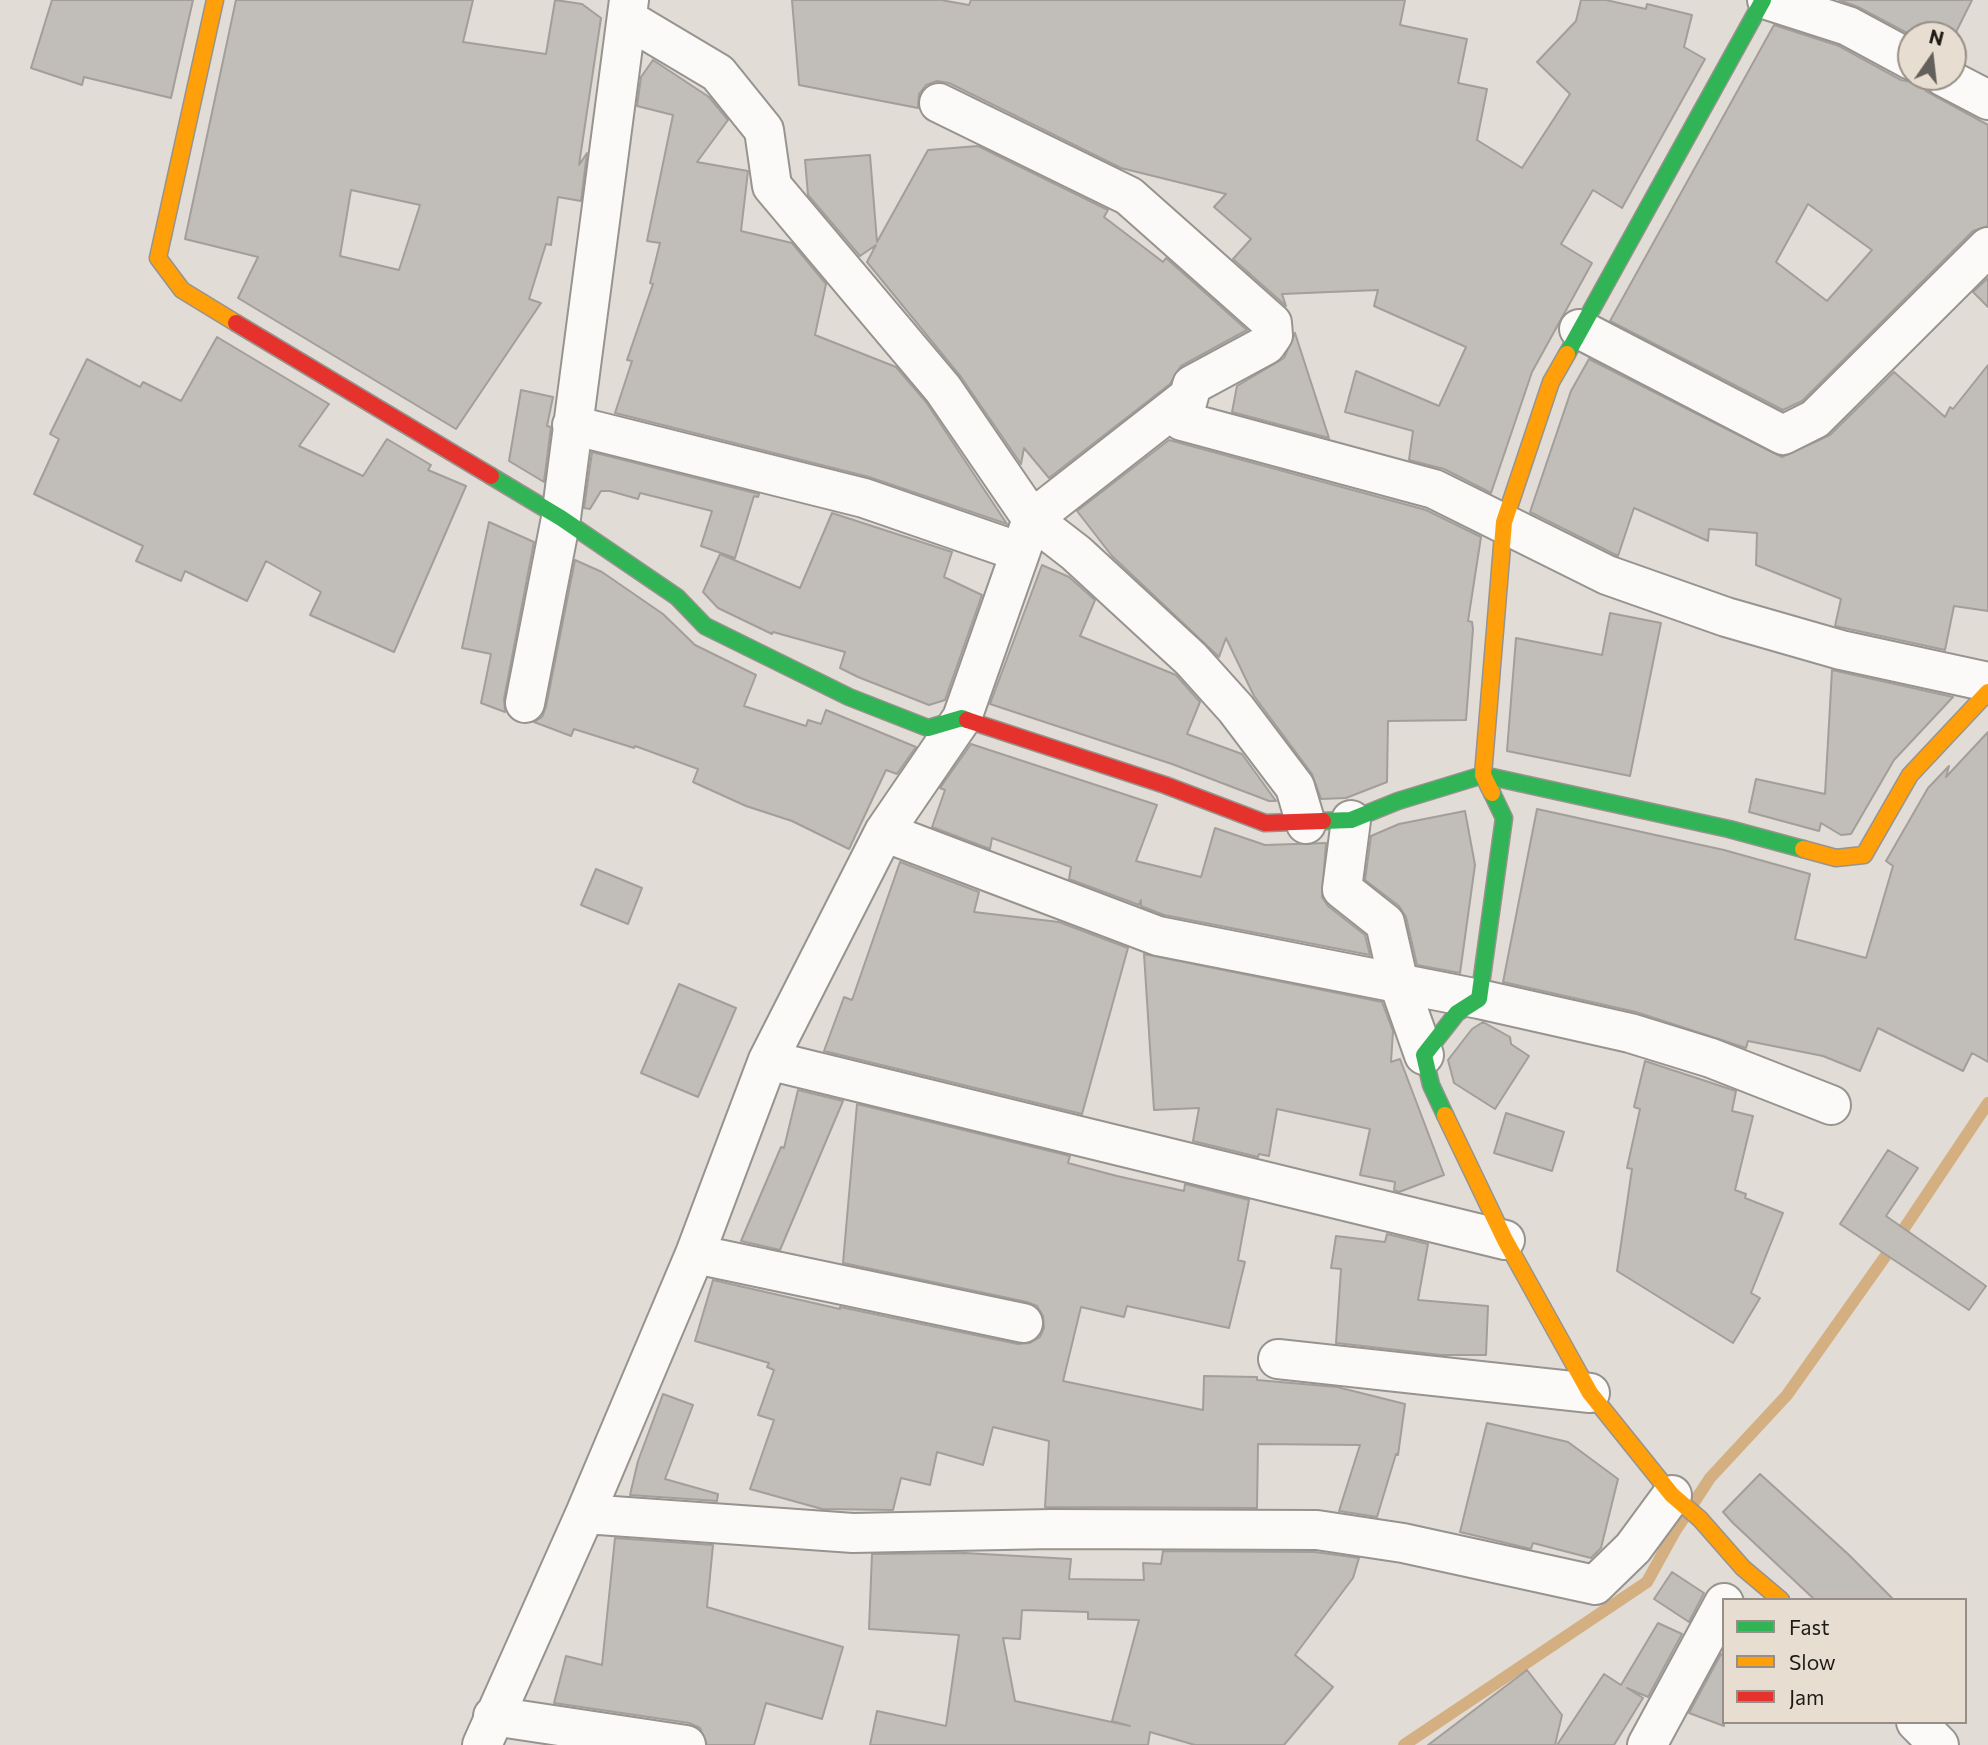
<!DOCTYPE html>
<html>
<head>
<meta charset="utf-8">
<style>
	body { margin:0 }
	#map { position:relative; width:1988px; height:1745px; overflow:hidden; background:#e2dcd6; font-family:Commissioner,sans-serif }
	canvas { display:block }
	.legend { position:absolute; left:1722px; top:1598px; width:245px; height:126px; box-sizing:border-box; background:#e7ddd1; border:2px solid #978f87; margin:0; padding:9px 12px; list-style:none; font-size:21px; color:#1e1b17 }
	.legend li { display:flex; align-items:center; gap:14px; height:35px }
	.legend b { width:35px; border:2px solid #978f87 }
	.north { position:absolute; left:1897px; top:21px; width:70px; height:70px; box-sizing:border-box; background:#e7ddd1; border:2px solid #978f87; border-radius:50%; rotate:14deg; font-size:19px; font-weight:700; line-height:28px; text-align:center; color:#1e1b17 }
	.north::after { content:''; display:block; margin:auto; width:24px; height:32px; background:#635f5a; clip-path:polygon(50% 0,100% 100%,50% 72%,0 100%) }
</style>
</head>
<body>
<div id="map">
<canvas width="1988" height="1745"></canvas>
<ul class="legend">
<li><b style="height:9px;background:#30b455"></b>Fast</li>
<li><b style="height:9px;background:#ff9f0a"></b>Slow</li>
<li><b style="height:9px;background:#e5322d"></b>Jam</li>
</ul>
<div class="north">N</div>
</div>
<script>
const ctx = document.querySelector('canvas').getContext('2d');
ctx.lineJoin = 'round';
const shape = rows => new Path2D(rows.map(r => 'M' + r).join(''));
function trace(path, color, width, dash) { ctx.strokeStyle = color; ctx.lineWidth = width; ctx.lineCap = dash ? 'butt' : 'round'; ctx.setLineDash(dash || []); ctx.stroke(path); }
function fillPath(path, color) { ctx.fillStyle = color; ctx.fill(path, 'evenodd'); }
trace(shape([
	[1404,1745,1647,1582,1674,1533,1710,1478,1787,1395,1887,1254,1988,1103]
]), '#d4af81', 12);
const building = shape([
	[52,0,193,0,171,98,84,77,82,85,31,68,52,0],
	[236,0,473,0,463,42,546,54,555,0,582,4,601,18,579,165,587,153,581,201,558,197,551,245,546,244,529,299,541,303,456,429,238,298,258,257,185,239,236,0],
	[351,190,420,205,399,270,340,256,351,190],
	[792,0,941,0,969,5,971,0,1405,0,1400,25,1467,39,1458,83,1487,89,1477,140,1522,168,1570,94,1537,62,1576,21,1581,0,1606,0,1646,9,1647,4,1692,15,1684,47,1705,59,1622,208,1593,190,1561,244,1592,263,1532,372,1491,493,1444,469,1409,460,1413,431,1345,412,1356,371,1439,406,1466,347,1374,306,1378,290,1282,294,1286,306,1233,259,1251,239,1214,207,1226,194,1121,168,949,83,937,81,926,85,919,94,918,108,799,85,792,0],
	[1839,0,1972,0,1953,38,1953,35,1911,35,1858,7,1839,0],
	[1774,25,1839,46,1901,80,1912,82,1922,79,1926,91,1988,125,1988,226,1973,231,1802,401,1783,410,1610,321,1774,25],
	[1808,204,1872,250,1827,301,1776,262,1808,204],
	[653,60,709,97,728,120,697,162,748,171,741,231,792,243,826,284,815,335,896,367,926,402,1007,524,869,477,615,413,632,361,627,360,653,284,650,283,660,243,647,241,673,115,637,106,641,77,653,60],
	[978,146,1108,210,1104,217,1163,262,1166,258,1247,330,1181,366,1170,384,1049,478,1024,448,1021,464,961,377,867,262,876,245,860,256,808,195,805,160,870,155,877,242,928,150,978,146],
	[1988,278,1988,307,1973,292,1988,278],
	[1295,333,1329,438,1232,412,1237,386,1284,358,1295,333],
	[217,337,329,404,299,446,363,476,387,439,431,465,428,470,466,486,394,652,310,615,321,592,266,561,247,601,185,571,181,581,136,561,143,546,34,494,59,439,50,434,87,359,140,387,143,382,181,401,217,337],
	[1589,359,1782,457,1830,435,1894,372,1945,417,1950,407,1953,409,1988,365,1988,611,1954,606,1945,650,1835,626,1841,599,1756,565,1757,533,1709,529,1708,541,1634,508,1618,556,1530,512,1571,391,1589,359],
	[521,390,553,397,547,426,551,427,544,482,509,461,521,390],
	[1169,440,1426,510,1481,537,1468,621,1472,622,1473,629,1466,720,1388,721,1387,782,1346,798,1321,799,1312,774,1254,696,1226,638,1219,657,1112,556,1077,511,1169,440],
	[592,452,759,494,758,497,754,496,735,558,701,546,712,511,640,493,638,499,610,491,601,491,590,509,584,508,592,452],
	[832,513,952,552,944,577,982,595,945,700,929,705,858,677,840,668,845,652,773,632,772,634,718,608,703,592,720,554,800,588,832,513],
	[489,522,534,542,504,699,505,712,481,703,491,654,462,648,489,522],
	[575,560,602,572,663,614,695,645,756,675,744,706,806,726,808,720,821,724,826,710,916,747,897,774,886,770,849,849,792,821,746,806,693,782,698,769,635,746,634,748,574,729,571,736,534,722,542,717,546,707,575,560],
	[1042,565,1069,577,1095,600,1080,636,1176,675,1200,702,1187,734,1242,754,1276,801,1269,801,1172,764,990,704,1042,565],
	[1610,613,1661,623,1630,776,1507,751,1516,638,1602,655,1610,613],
	[1832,670,1953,697,1894,760,1851,834,1841,835,1821,823,1819,831,1749,812,1756,779,1825,794,1832,670],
	[1988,732,1988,1062,1972,1053,1963,1071,1878,1028,1860,1071,1823,1056,1748,1041,1746,1048,1636,1012,1503,982,1537,809,1724,850,1810,874,1795,939,1866,958,1893,866,1886,861,1928,788,1949,766,1946,777,1988,732],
	[971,744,1157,805,1136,861,1201,877,1215,828,1265,845,1326,843,1322,897,1328,906,1365,935,1370,955,1164,915,1141,906,1141,900,1139,905,1069,879,1071,867,992,838,990,849,932,827,945,790,940,788,971,744],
	[1465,811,1475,865,1460,973,1417,965,1406,917,1399,906,1365,880,1371,836,1399,824,1465,811],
	[900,862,979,892,974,912,1059,922,1128,948,1082,1114,824,1051,844,997,852,1000,900,862],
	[596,869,642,888,628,924,581,905,596,869],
	[1144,954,1382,1002,1393,1031,1391,1062,1400,1059,1444,1175,1399,1192,1394,1190,1395,1182,1360,1175,1370,1129,1277,1109,1269,1156,1259,1154,1258,1157,1193,1141,1199,1108,1154,1110,1144,954],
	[679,984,736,1008,698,1097,641,1073,679,984],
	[1483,1022,1510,1037,1511,1044,1529,1056,1495,1109,1454,1083,1448,1060,1472,1029,1483,1022],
	[1645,1061,1736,1091,1732,1111,1753,1116,1735,1190,1746,1194,1745,1198,1783,1213,1751,1293,1760,1298,1733,1343,1617,1271,1632,1169,1627,1168,1640,1109,1634,1107,1645,1061],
	[798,1090,843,1101,780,1250,741,1241,781,1147,784,1148,798,1090],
	[857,1104,1070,1156,1068,1163,1117,1176,1184,1191,1185,1184,1249,1200,1238,1260,1245,1262,1229,1328,1127,1306,1124,1317,1081,1307,1063,1381,1203,1410,1204,1376,1257,1377,1257,1380,1337,1387,1405,1404,1398,1455,1396,1454,1377,1517,1339,1511,1360,1445,1258,1444,1257,1508,1045,1507,1049,1441,993,1427,983,1465,937,1452,930,1485,901,1478,893,1510,822,1509,750,1489,774,1420,758,1415,774,1370,767,1367,769,1363,695,1341,713,1280,840,1309,840,1307,1018,1344,1030,1343,1040,1337,1044,1328,1043,1316,1037,1306,1027,1302,843,1263,857,1104],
	[1506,1113,1564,1132,1552,1171,1494,1153,1506,1113],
	[1888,1150,1918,1168,1886,1216,1986,1286,1969,1310,1840,1224,1888,1150],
	[1387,1234,1428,1244,1418,1300,1488,1306,1486,1355,1441,1355,1336,1343,1341,1269,1331,1268,1336,1236,1385,1242,1387,1234],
	[663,1394,693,1405,665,1479,718,1494,717,1501,630,1495,638,1461,663,1394],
	[1487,1423,1568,1442,1618,1479,1601,1548,1591,1558,1533,1543,1531,1549,1460,1532,1487,1423],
	[1760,1474,1848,1554,1894,1600,1815,1600,1733,1523,1723,1512,1760,1474],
	[615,1538,713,1545,707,1607,843,1647,822,1719,766,1703,754,1745,707,1745,700,1728,689,1723,554,1703,566,1656,602,1665,615,1538],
	[1163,1551,1315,1552,1359,1558,1353,1578,1295,1655,1333,1687,1284,1745,1195,1745,1150,1732,1148,1745,870,1745,877,1711,946,1726,959,1635,869,1629,872,1554,965,1553,1071,1559,1069,1579,1144,1580,1143,1563,1161,1564,1163,1551],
	[1022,1610,1088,1612,1088,1619,1139,1620,1112,1721,1130,1726,1015,1701,1003,1638,1020,1639,1022,1610],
	[1672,1572,1704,1593,1689,1622,1654,1599,1672,1572],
	[1658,1623,1682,1634,1648,1697,1627,1688,1643,1698,1614,1745,1557,1745,1604,1674,1621,1685,1658,1623],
	[1721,1654,1724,1655,1724,1726,1689,1713,1721,1654],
	[1527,1670,1562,1715,1555,1745,1428,1745,1527,1670]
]);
fillPath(building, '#c1bdb8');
trace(building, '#a39e9a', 2);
const street = shape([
	[1767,0,1848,26,1911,60],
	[629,20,718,73,764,130,772,186,943,389,1032,519,1076,553,1191,659,1236,709,1295,787,1306,824],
	[1944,77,1988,100],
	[939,103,1129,196,1272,323,1273,335,1266,345,1192,385,1182,421,1434,489,1607,575,1726,617,1841,650,1988,682],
	[1579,329,1783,435,1815,419,1988,247],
	[572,425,864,498,1020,552],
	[525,703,561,518,629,0],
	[1351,820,1342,889,1385,923,1399,984,1424,1055],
	[884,832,1158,936,1479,999,1630,1033,1711,1058,1831,1105],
	[768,1060,1505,1240],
	[695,1254,1023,1323],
	[1278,1359,1590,1393],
	[585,1514,853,1533,1052,1529,1317,1530,1403,1543,1595,1585,1633,1548,1672,1495],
	[493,1716,686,1745],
	[1916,1722,1939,1745],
	[482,1745,585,1514,695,1254,768,1060,884,832,962,718,1032,519,1188,397],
	[1647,1745,1724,1603]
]);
const fast = shape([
	[1567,354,1763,0],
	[491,476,561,518,677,597,705,626,849,697,928,728,962,718,967,720],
	[1323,821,1351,820,1398,801,1483,775,1729,829,1803,849],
	[1445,1115,1431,1085,1424,1055,1457,1013,1479,999,1504,818,1492,793]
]);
const slow = shape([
	[215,0,158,258,182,290,236,323],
	[1492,793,1483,775,1504,522,1551,382,1567,354],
	[1803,849,1836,858,1864,855,1910,775,1988,692],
	[1445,1115,1505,1240,1590,1393,1672,1495,1700,1519,1743,1568,1781,1600]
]);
const jam = shape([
	[236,323,491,476],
	[967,720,1165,785,1265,823,1323,821]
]);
trace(street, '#97938e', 42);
trace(fast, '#97938e', 19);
trace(slow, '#97938e', 19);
trace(jam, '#97938e', 19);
trace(street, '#fbfaf9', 38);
trace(fast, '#30b455', 16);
trace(slow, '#ff9f0a', 16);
trace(jam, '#e5322d', 16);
</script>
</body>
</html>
